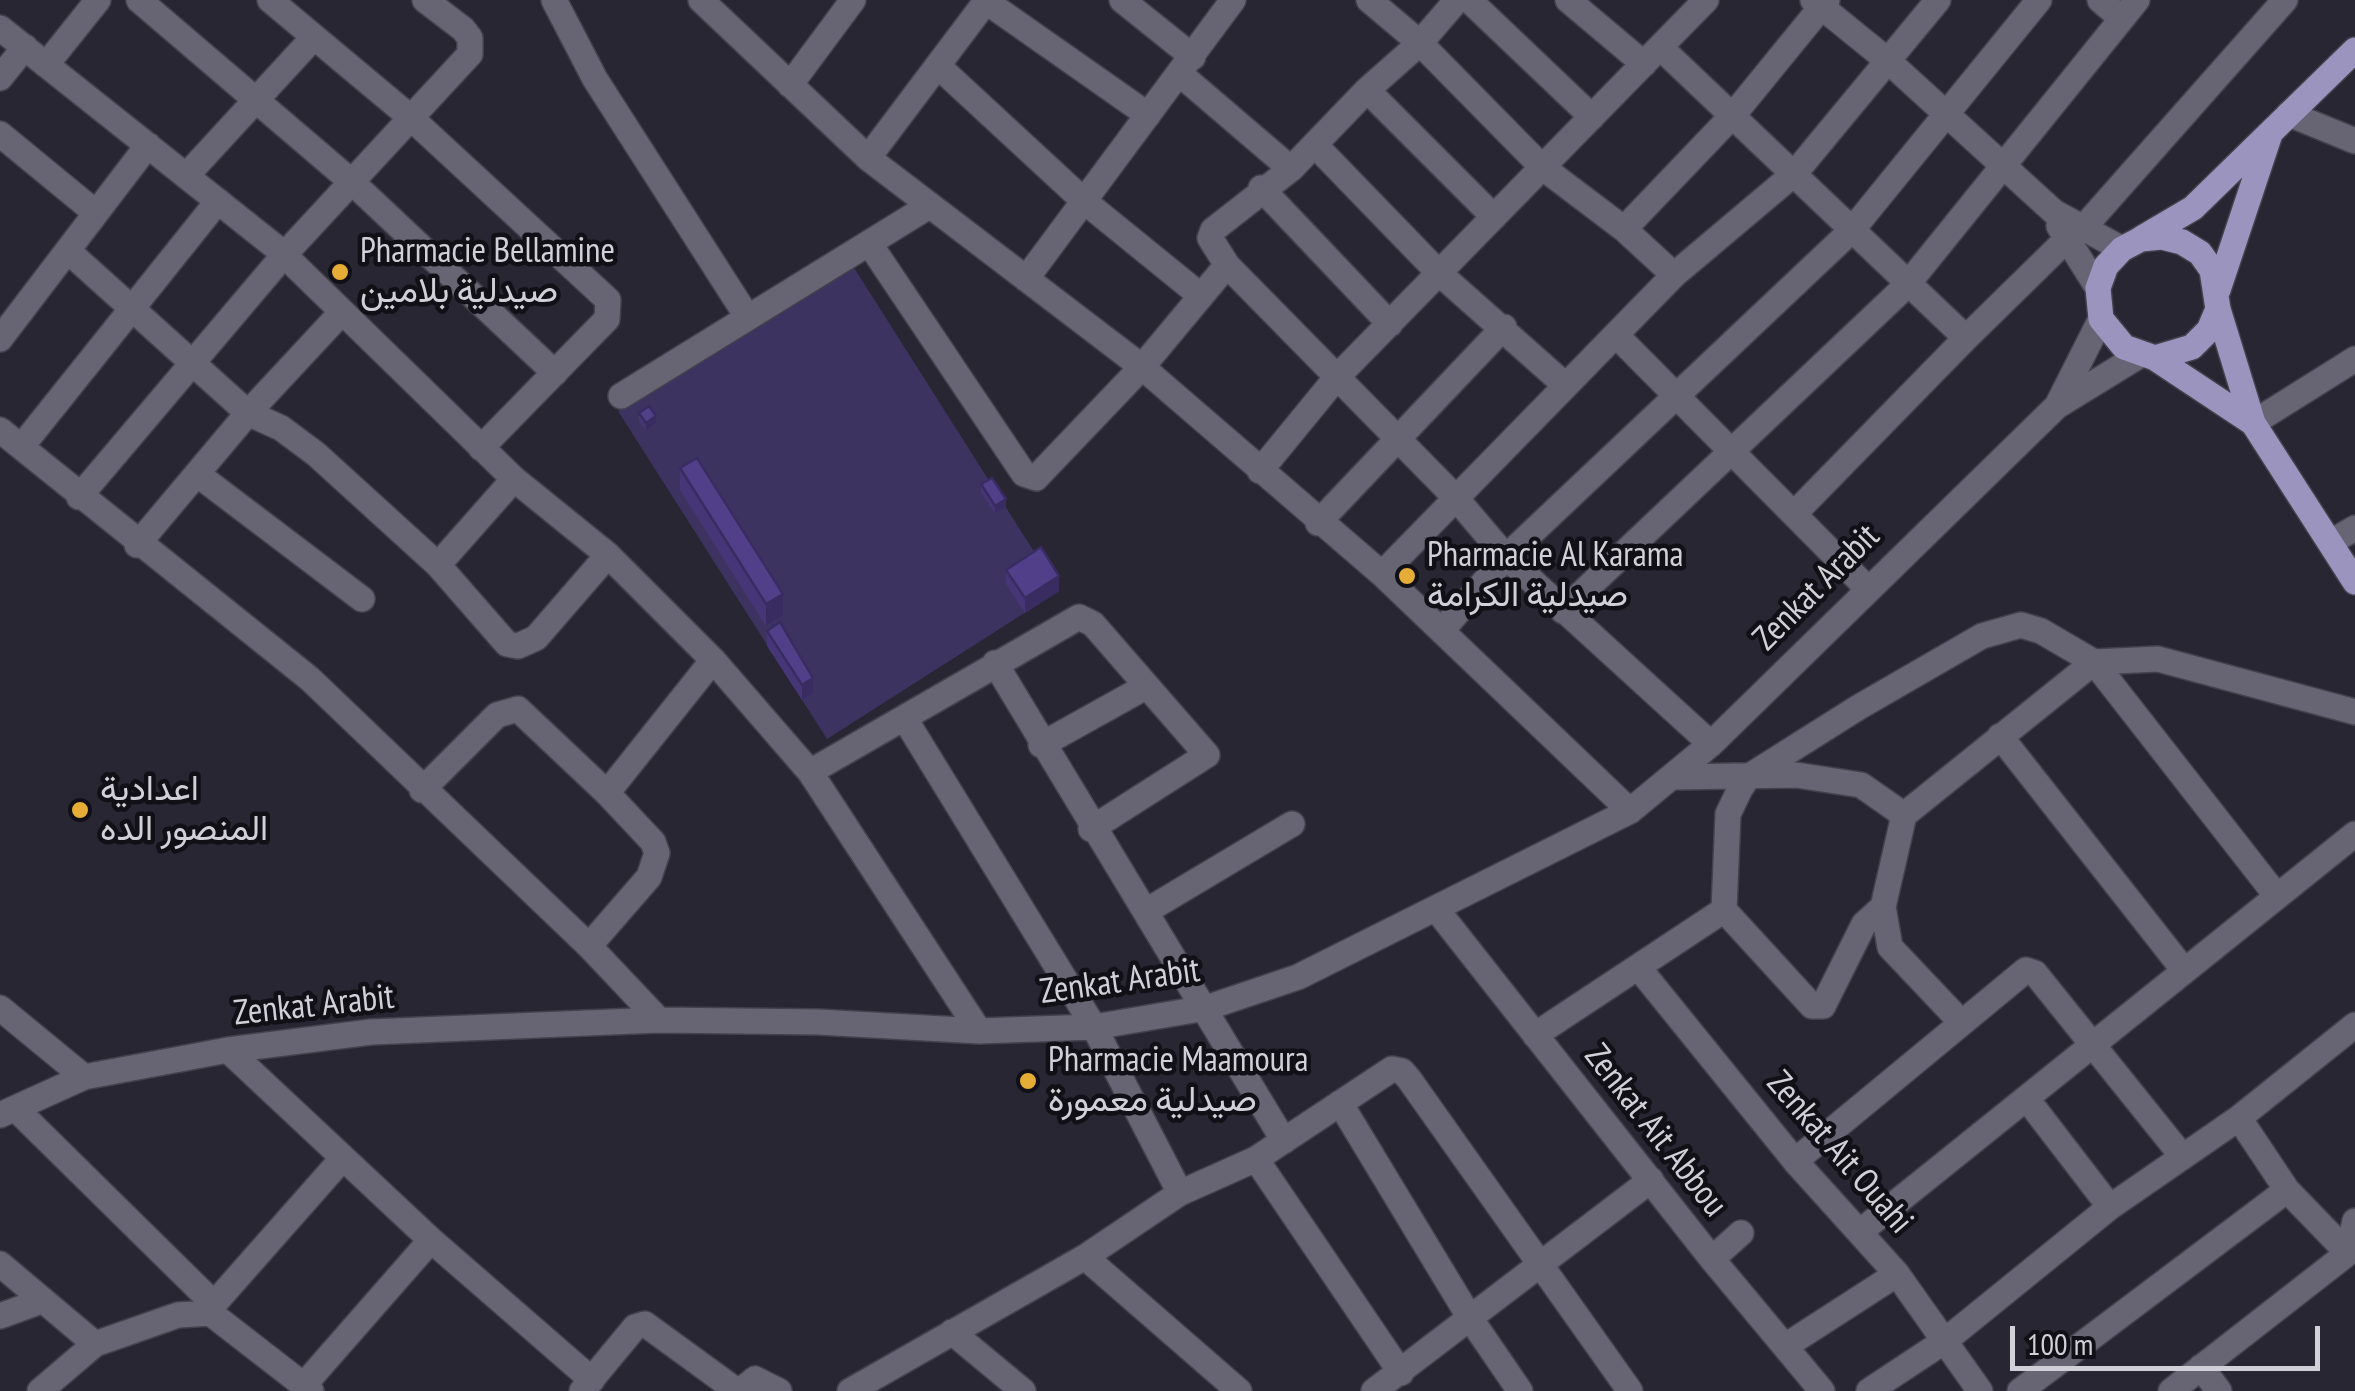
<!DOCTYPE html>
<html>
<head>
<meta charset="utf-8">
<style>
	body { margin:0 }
	#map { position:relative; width:2355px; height:1391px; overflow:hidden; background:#282633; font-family:"PT Sans Narrow",sans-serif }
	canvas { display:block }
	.scale { position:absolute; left:2010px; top:1326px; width:310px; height:45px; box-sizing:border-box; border:5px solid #d1d0d9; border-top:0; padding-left:12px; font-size:30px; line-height:35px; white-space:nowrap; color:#d1d0d9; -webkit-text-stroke:8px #111016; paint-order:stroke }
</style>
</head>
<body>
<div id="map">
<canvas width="2355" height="1391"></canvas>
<div class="scale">100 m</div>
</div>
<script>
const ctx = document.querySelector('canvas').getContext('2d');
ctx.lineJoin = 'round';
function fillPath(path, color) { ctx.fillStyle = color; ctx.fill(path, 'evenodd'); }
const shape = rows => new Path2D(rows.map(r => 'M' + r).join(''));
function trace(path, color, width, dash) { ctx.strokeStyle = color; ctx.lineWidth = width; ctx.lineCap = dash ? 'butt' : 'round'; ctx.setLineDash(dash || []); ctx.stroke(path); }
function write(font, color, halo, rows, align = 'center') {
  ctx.font = font + ' "PT Sans Narrow",Vazirmatn,sans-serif'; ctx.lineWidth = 9; ctx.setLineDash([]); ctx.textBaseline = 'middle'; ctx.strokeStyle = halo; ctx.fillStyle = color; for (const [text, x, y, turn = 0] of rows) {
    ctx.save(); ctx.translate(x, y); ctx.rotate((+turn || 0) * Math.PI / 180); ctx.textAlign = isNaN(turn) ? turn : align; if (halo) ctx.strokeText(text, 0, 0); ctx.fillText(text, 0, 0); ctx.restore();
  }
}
fillPath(shape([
	[851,263,1059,591,827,739,618,411]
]), '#3d3361');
const minor = shape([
	[139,0,353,183,555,373],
	[270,0,410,117,608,300,607,319,481,448],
	[554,0,595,79,748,318],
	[701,0,868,158,1142,367,1382,574,1630,811],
	[984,0,1148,115],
	[1122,0,1193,57],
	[1369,0,1420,43,1542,167,1624,229,1674,275],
	[1469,0,1592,117],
	[1568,0,1644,64],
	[1813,0,1887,60,2054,212,2122,249],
	[2100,0,2121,18],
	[0,28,278,249,514,479,608,555,713,660,810,772,979,1031],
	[1662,49,1966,338,1794,514],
	[46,65,98,0],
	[938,66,1084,201,1201,296],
	[1180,74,1291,169],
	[0,78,25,47],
	[790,85,853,0],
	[1367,90,1494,217],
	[2289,114,2355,141],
	[0,134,96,213],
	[1315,145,1439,273,1565,385],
	[868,158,987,0],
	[186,176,314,37],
	[1261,188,1390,324],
	[2059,226,2098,288],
	[2085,226,2285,0],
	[1624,229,1734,114,1827,0],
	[869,243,1024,474,1036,478,1142,367,1227,265,1210,238,1213,230,1291,169,1367,90,1420,43,1457,0],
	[68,251,248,413,281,428,316,454,438,565,507,644,518,646,536,638,608,555],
	[1227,265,1455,497,1506,557,1711,744],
	[1026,279,1233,0],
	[1618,337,1866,587],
	[1966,338,2065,241],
	[0,339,148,145],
	[621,396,929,206],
	[2058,404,2101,319],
	[2253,423,2355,359],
	[0,430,310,679,589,946,659,1020],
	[22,446,218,201],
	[1260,471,1337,377,1706,0],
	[197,474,362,599],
	[79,497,284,255,470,54,470,38,463,29,425,0],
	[1318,523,1504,327],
	[2331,542,2355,528],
	[137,545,248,413,342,312],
	[438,565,514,479],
	[1382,574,1674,275,1795,173,1938,0],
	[1563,611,1907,285,2137,0],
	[1443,629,1506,557,1852,230,2039,0],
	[995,663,1284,1141],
	[905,719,1094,1027,1180,1193],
	[2000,736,2183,969],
	[1041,745,1147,686],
	[810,772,1079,617,1093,624,1207,755,1091,829],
	[1675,777,1796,775,1861,785,1904,815],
	[422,790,497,715,518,709,607,793,653,842,657,853,649,877,589,946],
	[607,793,713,660],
	[1883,907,1864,924,1823,1006,1812,1006,1724,910,1728,814,1740,789,1748,777,1859,707,1982,636,2021,625,2041,631,2094,662,2276,895],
	[1148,910,1292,824],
	[1437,910,1712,1259,1822,1391],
	[1638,967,1795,1161,1897,1274,1980,1391],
	[0,1008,84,1077],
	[1960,1021,1890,947,1883,907,1904,815,2094,662,2158,659,2355,712],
	[1535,1035,1724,910],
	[228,1050,431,1240,592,1380],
	[2027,1099,2110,1207],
	[1340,1103,1470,1318,1520,1391],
	[16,1109,213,1303,213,1315,311,1391],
	[0,1115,84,1077,228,1050,371,1032,659,1020,818,1022,979,1031,1094,1027,1206,1008,1298,977,1630,811,1711,744,2057,406,2140,355],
	[2239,1118,2287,1190,2348,1253],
	[1256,1159,1401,1373],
	[1795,1161,2026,970,2035,973,2182,1156],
	[1861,1231,2355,834],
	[1085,1257,1239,1391],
	[1712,1259,1741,1233],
	[0,1264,95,1344],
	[214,1304,342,1159],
	[0,1316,41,1301],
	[952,1332,1023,1391],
	[1787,1345,1897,1274],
	[2201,1367,2219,1391],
	[304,1385,431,1240],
	[40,1391,95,1344,178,1315,212,1313],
	[582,1391,635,1327,645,1324,737,1391],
	[740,1391,755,1379,779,1391],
	[850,1391,1085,1257,1180,1193,1256,1159,1392,1069,1402,1071,1409,1079,1630,1391],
	[1374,1391,1651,1180],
	[1869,1391,1946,1340,2110,1207,2239,1118,2355,1025],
	[2020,1391,2287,1190],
	[2171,1391,2348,1253,2355,1221]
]);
const major = shape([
	[2142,238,2193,208,2355,50],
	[2218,290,2270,134],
	[2218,309,2253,423,2355,582],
	[2155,358,2192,347,2209,330,2218,309,2212,270,2200,253,2182,242,2162,237,2141,239,2122,249,2106,266,2098,288,2101,319,2124,347,2155,358,2253,423]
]);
trace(minor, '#43414c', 28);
trace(major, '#43414c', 28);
trace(minor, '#676574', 25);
trace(major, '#9b94be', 25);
fillPath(shape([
	[639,413,656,423,646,430,639,421],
	[680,468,783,615,766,626,680,490],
	[981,484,1006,507,995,513,981,492],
	[1006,570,1059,591,1025,613,1006,584],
	[767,631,813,693,802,700,767,646]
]), '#473677');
fillPath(shape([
	[656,416,656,423,646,430,646,423],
	[1006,499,1006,507,995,513,995,506],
	[1059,576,1059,591,1025,613,1025,598],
	[783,594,783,615,766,626,766,604],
	[813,678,813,693,802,700,802,685]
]), '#392c61');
const building = shape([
	[649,406,656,416,646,423,639,413,649,406],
	[697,458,783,594,766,604,680,468,697,458],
	[992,478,1006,499,995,506,981,484,992,478],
	[1041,547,1059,576,1025,598,1006,570,1041,547],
	[780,622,813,678,802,685,767,631,780,622]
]);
fillPath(building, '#523f8a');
trace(building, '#392c61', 2.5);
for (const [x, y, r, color] of [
	[340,272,10,"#e5ad35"],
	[1407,576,10,"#e5ad35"],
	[80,810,10,"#e5ad35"],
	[1028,1081,10,"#e5ad35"]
]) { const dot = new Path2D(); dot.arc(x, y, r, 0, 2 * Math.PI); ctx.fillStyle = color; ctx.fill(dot); trace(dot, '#111016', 4); }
write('35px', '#d1d0d9', '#111016', [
	["Pharmacie Bellamine",360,252],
	["صيدلية بلامين",360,292],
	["Pharmacie Al Karama",1427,556],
	["صيدلية الكرامة",1427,596],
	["اعدادية",100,790],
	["المنصور الده",100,830],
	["Pharmacie Maamoura",1048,1061],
	["صيدلية معمورة",1048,1101]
], 'left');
write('35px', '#d1d0d9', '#111016', [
	["Zenkat Arabit",1817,588,-45],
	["Zenkat Arabit",1120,982,-8],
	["Zenkat Arabit",314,1006,-6],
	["Zenkat Ait Abbou",1655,1131,52],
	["Zenkat Ait Ouahi",1839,1153,49]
]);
</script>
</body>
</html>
